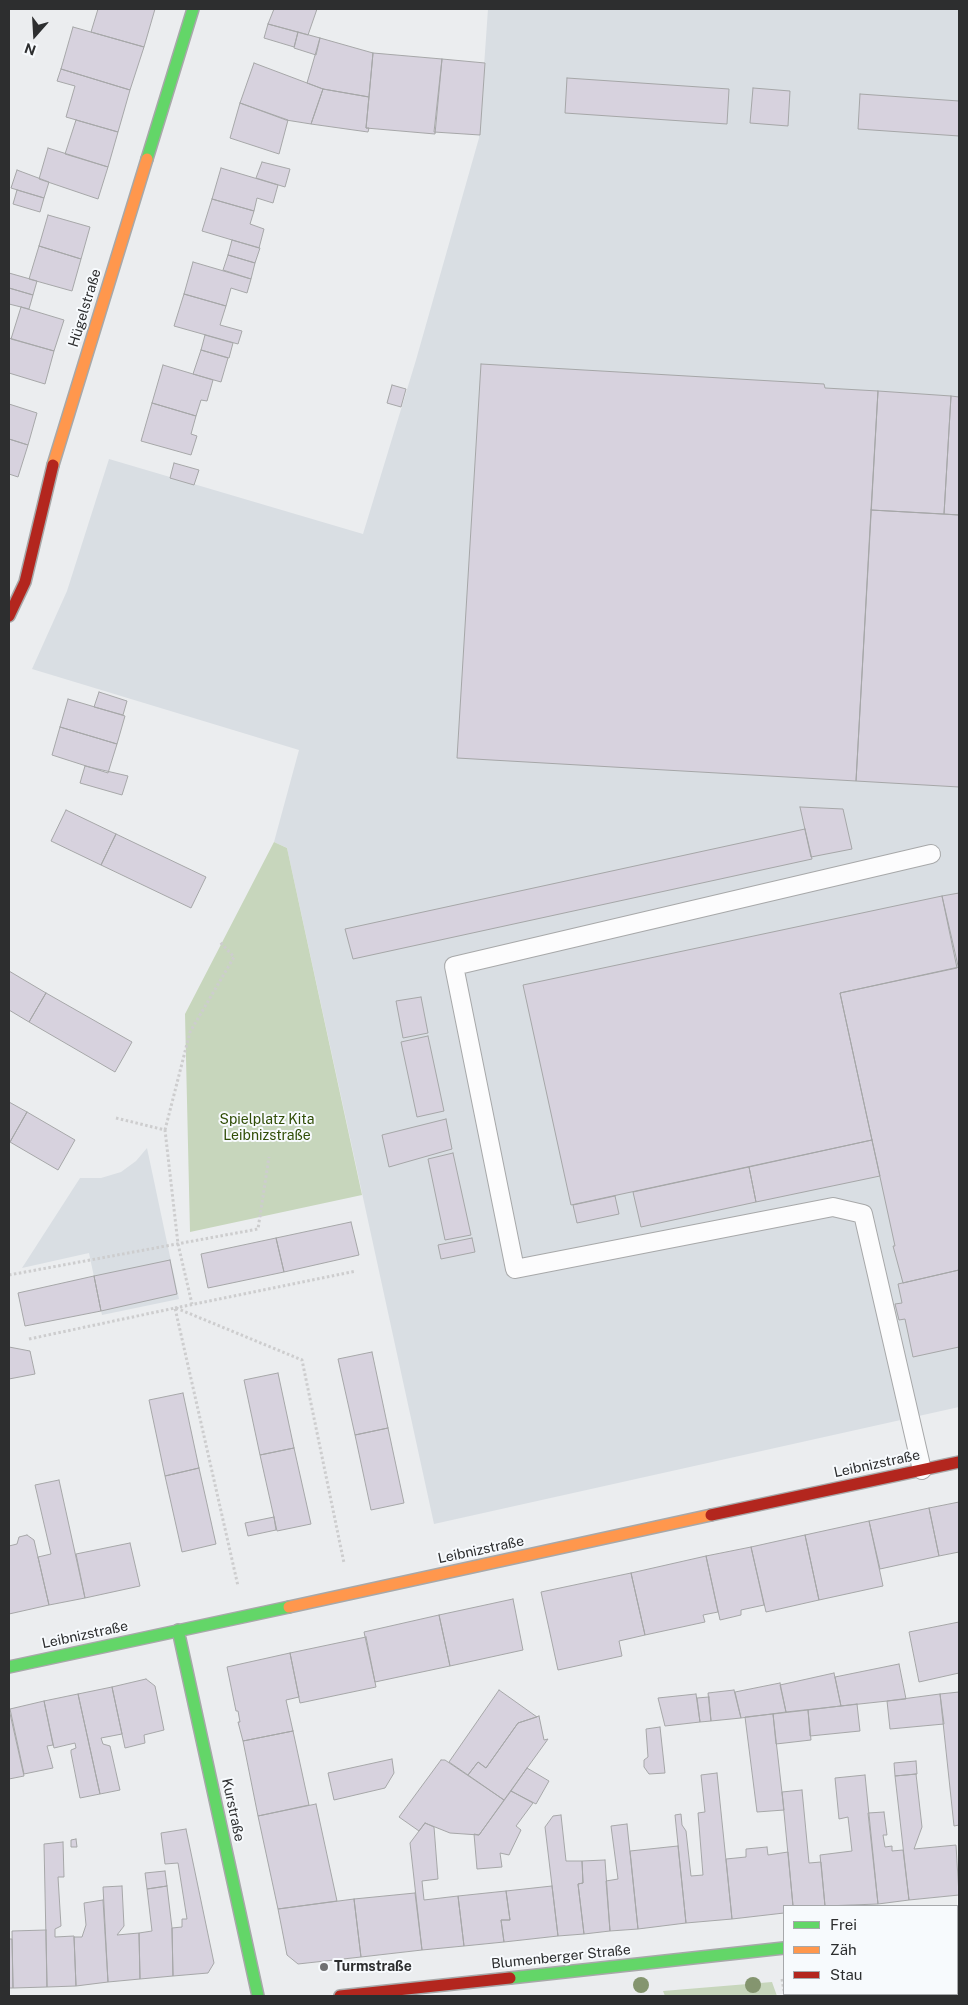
<!DOCTYPE html>
<html>
<head>
<meta charset="utf-8">
<style>
	body { margin:0 }
	#map { position:relative; width:968px; height:2005px; overflow:hidden; background:#ebedef; font-family:"Public Sans",sans-serif }
	canvas { display:block }
	.frame { position:absolute; inset:0; border:10px solid #2d2e2f; pointer-events:none }
	.legend { position:absolute; left:783px; top:1905px; width:175px; height:90px; box-sizing:border-box; background:#f7fafd; border:1px solid #a6a8ab; margin:0; padding:6px 9px; list-style:none; font-size:15px; color:#2d2e2f }
	.legend li { display:flex; align-items:center; gap:10px; height:25px }
	.legend b { width:25px; border:1px solid #a6a8ab }
	.north { position:absolute; left:10px; top:10px; width:50px; height:50px; -webkit-text-stroke:4px #f7fafd; paint-order:stroke; rotate:199deg; font-size:14px; font-weight:700; line-height:20px; text-align:center; color:#2d2e2f }
	.north::after { content:''; display:block; margin:auto; width:18px; height:22px; background:#2d2e2f; clip-path:polygon(50% 0,100% 100%,50% 72%,0 100%) }
</style>
</head>
<body>
<div id="map">
<canvas width="968" height="2005"></canvas>
<div class="frame"></div>
<ul class="legend">
<li><b style="height:6px;background:#63d668"></b>Frei</li>
<li><b style="height:6px;background:#ff974d"></b>Zäh</li>
<li><b style="height:6px;background:#b3261e"></b>Stau</li>
</ul>
<div class="north">N</div>
</div>
<script>
const ctx = document.querySelector('canvas').getContext('2d');
ctx.lineJoin = 'round';
function fillPath(path, color) { ctx.fillStyle = color; ctx.fill(path, 'evenodd'); }
const shape = rows => new Path2D(rows.map(r => 'M' + r).join(''));
function trace(path, color, width, dash) { ctx.strokeStyle = color; ctx.lineWidth = width; ctx.lineCap = dash ? 'butt' : 'round'; ctx.setLineDash(dash || []); ctx.stroke(path); }
function write(font, color, halo, rows, align = 'center') {
  ctx.font = font + ' "Public Sans",sans-serif'; ctx.lineWidth = 4; ctx.setLineDash([]); ctx.textBaseline = 'middle'; ctx.strokeStyle = halo; ctx.fillStyle = color; for (const [text, x, y, turn = 0] of rows) {
    ctx.save(); ctx.translate(x, y); ctx.rotate((+turn || 0) * Math.PI / 180); ctx.textAlign = isNaN(turn) ? turn : align; if (halo) ctx.strokeText(text, 0, 0); ctx.fillText(text, 0, 0); ctx.restore();
  }
}
fillPath(shape([
	[488,9,959,9,959,1407,434,1524,287,848,274,842,299,750,32,669,67,591,109,459,363,534,416,360,479,138],
	[147,1148,179,1299,102,1315,89,1253,22,1268,80,1178,101,1178,121,1172,136,1161]
]), '#d9dee3');
fillPath(shape([
	[274,842,287,848,362,1195,190,1232,185,1014],
	[957,1965,959,1965,959,1996,816,1996,809,1994,957,1994],
	[772,1982,777,1996,665,1996,663,1991]
]), '#c7d6bc');
const building = shape([
	[98,9,155,9,144,47,91,32,98,9],
	[274,9,317,9,308,35,268,24,274,9],
	[268,24,298,32,294,47,264,38,268,24],
	[73,27,144,47,130,90,61,69,73,27],
	[298,32,320,38,316,55,294,48,298,32],
	[320,38,373,53,369,97,323,89,307,83,320,38],
	[373,53,442,59,435,134,366,128,373,53],
	[442,59,485,63,480,135,434,132,442,59],
	[254,63,323,89,311,124,286,120,240,103,254,63],
	[61,69,130,90,118,132,66,117,75,86,57,81,61,69],
	[567,78,729,89,727,124,565,113,567,78],
	[753,88,790,91,788,126,750,123,753,88],
	[323,89,369,97,366,128,369,128,368,132,311,124,323,89],
	[860,94,959,101,959,136,858,129,860,94],
	[240,103,288,120,279,154,230,138,240,103],
	[76,120,118,132,108,167,65,154,76,120],
	[48,148,108,167,98,199,39,179,48,148],
	[262,162,290,169,285,187,256,178,262,162],
	[221,168,278,185,273,203,257,198,254,211,212,199,221,168],
	[17,170,49,182,44,198,11,188,17,170],
	[17,190,44,198,40,212,13,204,17,190],
	[212,199,254,211,250,224,264,229,259,248,202,231,212,199],
	[48,215,90,227,81,259,39,246,48,215],
	[232,240,260,248,255,263,228,255,232,240],
	[39,246,81,259,72,291,29,279,39,246],
	[228,255,255,263,251,279,223,270,228,255],
	[193,262,251,279,247,293,231,288,226,306,184,294,193,262],
	[9,273,37,281,33,295,9,288,9,273],
	[9,288,33,295,29,309,9,304,9,288],
	[184,294,226,306,220,325,242,331,238,344,174,326,184,294],
	[21,307,64,320,54,351,11,339,21,307],
	[205,335,233,343,229,358,201,350,205,335],
	[9,338,54,351,45,384,9,373,9,338],
	[201,350,228,358,221,382,193,374,201,350],
	[481,364,824,384,825,388,878,391,856,781,457,758,481,364],
	[163,365,213,380,207,401,201,400,196,416,152,403,163,365],
	[392,385,406,389,401,407,387,403,392,385],
	[878,391,951,396,944,514,871,510,878,391],
	[951,396,959,397,959,515,944,514,951,396],
	[152,403,196,416,191,434,197,436,191,455,141,441,152,403],
	[9,404,37,413,28,445,9,439,9,404],
	[9,439,28,445,18,477,9,474,9,439],
	[174,463,199,470,194,485,170,478,174,463],
	[871,510,959,515,959,787,856,781,871,510],
	[99,692,127,701,123,715,94,707,99,692],
	[68,699,125,716,117,744,60,727,68,699],
	[60,727,117,744,108,773,52,755,60,727],
	[85,766,128,776,122,795,80,783,85,766],
	[800,807,843,809,852,849,811,857,800,807],
	[66,810,116,834,101,865,51,841,66,810],
	[805,829,812,859,353,959,345,929,805,829],
	[116,834,206,877,191,908,101,865,116,834],
	[959,893,959,970,942,896,959,893],
	[942,896,957,968,840,993,872,1140,571,1205,523,985,942,896],
	[959,967,959,1270,903,1283,893,1246,895,1246,840,993,959,967],
	[9,971,46,993,29,1022,9,1010,9,971],
	[46,993,132,1042,115,1072,29,1022,46,993],
	[421,997,428,1033,403,1038,396,1001,421,997],
	[428,1036,444,1111,417,1117,401,1042,428,1036],
	[9,1102,27,1112,10,1142,9,1141,9,1102],
	[27,1112,75,1140,58,1170,10,1142,27,1112],
	[446,1119,452,1149,389,1167,382,1135,446,1119],
	[872,1140,880,1176,756,1202,749,1167,872,1140],
	[453,1153,471,1235,445,1240,428,1159,453,1153],
	[749,1167,756,1202,641,1227,633,1192,749,1167],
	[615,1196,619,1214,577,1223,573,1205,615,1196],
	[351,1222,359,1255,284,1272,276,1238,351,1222],
	[276,1238,284,1272,208,1288,201,1254,276,1238],
	[472,1238,475,1252,441,1259,438,1245,472,1238],
	[170,1260,177,1294,101,1311,94,1276,170,1260],
	[959,1270,959,1347,913,1357,905,1319,899,1320,895,1304,902,1303,898,1284,959,1270],
	[94,1276,101,1311,25,1326,18,1293,94,1276],
	[9,1347,30,1351,35,1374,9,1379,9,1347],
	[372,1352,388,1428,355,1435,338,1359,372,1352],
	[278,1373,294,1448,260,1455,244,1380,278,1373],
	[183,1393,199,1468,165,1476,149,1400,183,1393],
	[388,1428,404,1503,371,1510,355,1435,388,1428],
	[294,1448,311,1524,277,1531,260,1455,294,1448],
	[199,1468,216,1544,182,1552,165,1476,199,1468],
	[59,1480,85,1598,49,1605,38,1557,51,1554,35,1485,59,1480],
	[959,1502,959,1552,939,1556,929,1508,959,1502],
	[929,1508,939,1556,880,1569,869,1521,929,1508],
	[274,1517,276,1530,248,1536,245,1523,274,1517],
	[869,1521,883,1586,819,1600,805,1535,869,1521],
	[27,1535,34,1540,49,1605,9,1614,9,1546,17,1544,19,1537,27,1535],
	[805,1535,819,1600,766,1612,751,1547,805,1535],
	[130,1543,140,1586,85,1598,76,1554,130,1543],
	[751,1547,764,1605,741,1610,741,1615,720,1620,706,1556,751,1547],
	[706,1556,718,1612,703,1615,705,1622,645,1635,631,1573,706,1556],
	[631,1573,645,1635,619,1641,622,1656,558,1670,541,1592,631,1573],
	[513,1599,523,1650,450,1666,439,1615,513,1599],
	[439,1615,450,1666,375,1682,364,1632,439,1615],
	[959,1622,959,1673,919,1682,909,1632,959,1622],
	[366,1637,376,1687,300,1703,290,1653,366,1637],
	[290,1653,299,1697,286,1700,293,1731,243,1741,238,1722,240,1722,238,1711,236,1711,227,1667,290,1653],
	[899,1664,906,1699,841,1706,835,1677,899,1664],
	[834,1673,841,1706,786,1712,780,1685,834,1673],
	[146,1679,155,1686,164,1730,144,1735,145,1743,125,1748,112,1687,146,1679],
	[780,1683,786,1712,741,1718,735,1692,780,1683],
	[112,1687,122,1734,101,1738,103,1744,110,1746,120,1790,100,1794,78,1694,112,1687],
	[499,1690,537,1717,518,1723,486,1768,478,1762,468,1775,449,1762,499,1690],
	[734,1690,741,1718,711,1721,708,1693,734,1690],
	[959,1692,959,1825,954,1826,940,1694,959,1692],
	[78,1694,100,1794,80,1798,71,1753,71,1750,76,1748,75,1743,54,1748,44,1701,78,1694],
	[696,1694,700,1722,665,1726,658,1698,696,1694],
	[940,1694,944,1724,890,1729,887,1701,940,1694],
	[709,1697,711,1721,700,1722,697,1698,709,1697],
	[44,1701,53,1745,47,1746,53,1768,24,1774,10,1709,44,1701],
	[857,1704,860,1731,810,1736,808,1710,857,1704],
	[9,1709,24,1776,9,1779,9,1709],
	[808,1710,811,1740,776,1744,773,1714,808,1710],
	[773,1714,784,1810,757,1812,745,1717,773,1714],
	[539,1716,544,1740,548,1739,504,1800,468,1775,478,1762,486,1768,518,1723,539,1716],
	[660,1727,665,1773,649,1774,644,1767,644,1760,648,1757,646,1729,660,1727],
	[293,1731,309,1805,258,1816,243,1741,293,1731],
	[392,1759,394,1773,385,1788,334,1800,328,1773,392,1759],
	[441,1760,445,1760,504,1800,479,1835,450,1833,425,1823,419,1831,399,1817,441,1760],
	[916,1761,917,1774,895,1776,894,1763,916,1761],
	[527,1768,549,1781,536,1804,511,1791,527,1768],
	[717,1773,732,1919,686,1923,675,1815,681,1814,682,1825,686,1831,691,1876,703,1875,698,1813,705,1812,701,1775,717,1773],
	[916,1774,922,1827,914,1849,956,1845,959,1895,909,1900,895,1776,916,1774],
	[865,1775,878,1904,825,1906,820,1855,852,1851,848,1817,839,1819,835,1778,865,1775],
	[802,1790,809,1863,821,1862,825,1906,793,1906,782,1792,802,1790],
	[511,1791,533,1803,516,1826,521,1830,509,1855,500,1853,502,1867,477,1869,474,1834,479,1835,511,1791],
	[316,1804,337,1901,278,1909,258,1816,316,1804],
	[884,1812,887,1835,883,1835,885,1847,892,1846,892,1851,903,1850,909,1900,878,1904,868,1813,884,1812],
	[561,1815,566,1861,582,1861,583,1883,578,1884,584,1934,558,1936,545,1827,553,1816,561,1815],
	[425,1823,434,1827,438,1879,422,1881,424,1900,458,1896,464,1946,422,1950,410,1843,425,1823],
	[627,1824,638,1929,610,1931,606,1881,618,1879,611,1826,627,1824],
	[186,1829,214,1963,208,1973,173,1976,172,1928,182,1927,182,1919,187,1919,178,1863,165,1864,161,1833,186,1829],
	[76,1839,77,1847,71,1847,71,1840,76,1839],
	[63,1842,64,1877,58,1877,61,1926,55,1929,55,1937,74,1936,76,1986,47,1987,44,1844,63,1842],
	[678,1846,686,1923,638,1929,630,1851,678,1846],
	[767,1847,768,1855,788,1852,793,1906,784,1906,784,1913,732,1919,726,1859,746,1857,746,1849,767,1847],
	[605,1860,610,1931,584,1934,578,1884,583,1883,582,1861,605,1860],
	[165,1871,167,1886,147,1889,145,1873,165,1871],
	[122,1886,124,1926,117,1935,139,1933,140,1979,108,1982,103,1887,122,1886],
	[167,1886,172,1928,173,1976,140,1979,139,1933,152,1931,147,1889,167,1886],
	[552,1886,558,1936,504,1942,501,1920,510,1920,506,1891,552,1886],
	[506,1891,510,1920,501,1920,504,1942,464,1946,458,1896,506,1891],
	[415,1893,422,1950,361,1957,354,1899,415,1893],
	[354,1899,361,1957,298,1964,287,1955,278,1909,354,1899],
	[103,1900,108,1982,76,1986,74,1937,82,1937,86,1925,84,1903,103,1900],
	[46,1930,47,1987,13,1988,12,1931,46,1930],
	[9,1939,12,1939,13,1988,9,1988,9,1939]
]);
fillPath(building, '#d7d2de');
trace(building, '#a6a7a8', 1);
const lane = shape([
	[922,1470,863,1214,833,1207,515,1269,454,966,931,854]
]);
const fast = shape([
	[147,159,193,9],
	[178,1630,258,1996],
	[9,1667,289,1607],
	[510,1978,784,1948]
]);
const slow = shape([
	[53,465,147,159],
	[289,1607,711,1515],
	[957,1931,959,1931]
]);
const jam = shape([
	[9,616,25,582,53,465],
	[711,1515,959,1462],
	[340,1996,510,1978]
]);
trace(lane, '#a7a8a9', 20);
trace(fast, '#a7a8a9', 14);
trace(slow, '#a7a8a9', 14);
trace(jam, '#a7a8a9', 14);
trace(shape([
	[116,1118,165,1130,178,1244,192,1304],
	[165,1130,190,1032,234,957,219,941],
	[9,1275,258,1229,269,1157],
	[175,1308,356,1271],
	[176,1308,302,1360,344,1563],
	[29,1339,175,1308,238,1586],
	[782,1979,784,1991],
	[785,1994,789,1996]
]), '#cdcdce', 3, [2.5, 2.5]);
trace(lane, '#fcfcfd', 18);
trace(fast, '#63d668', 11);
trace(slow, '#ff974d', 11);
trace(jam, '#b3261e', 11);
ctx.fillStyle = '#84956f';
for (const [x, y] of [
	[641,1985],
	[753,1985]
]) { ctx.beginPath(); ctx.arc(x, y, 8, 0, 2 * Math.PI); ctx.fill(); }
for (const [x, y, r, color] of [
	[324,1967,5,"#707172"]
]) { const dot = new Path2D(); dot.arc(x, y, r, 0, 2 * Math.PI); ctx.fillStyle = color; ctx.fill(dot); trace(dot, '#f7fafd', 2); }
write('14px', '#2d2e2f', '#f7fafd', [
	["Hügelstraße",85,308,-73],
	["Leibnizstraße",877,1464,-12],
	["Leibnizstraße",481,1550,-12],
	["Leibnizstraße",85,1635,-12],
	["Kurstraße",233,1810,78],
	["Blumenberger Straße",561,1957,-6]
]);
write('14px', '#304d06', '#f7fafd', [
	["Spielplatz Kita",267,1120],
	["Leibnizstraße",267,1136]
]);
write('bold 14px', '#2d2e2f', '#f7fafd', [
	["Turmstraße",334,1967]
], 'left');
</script>
</body>
</html>
